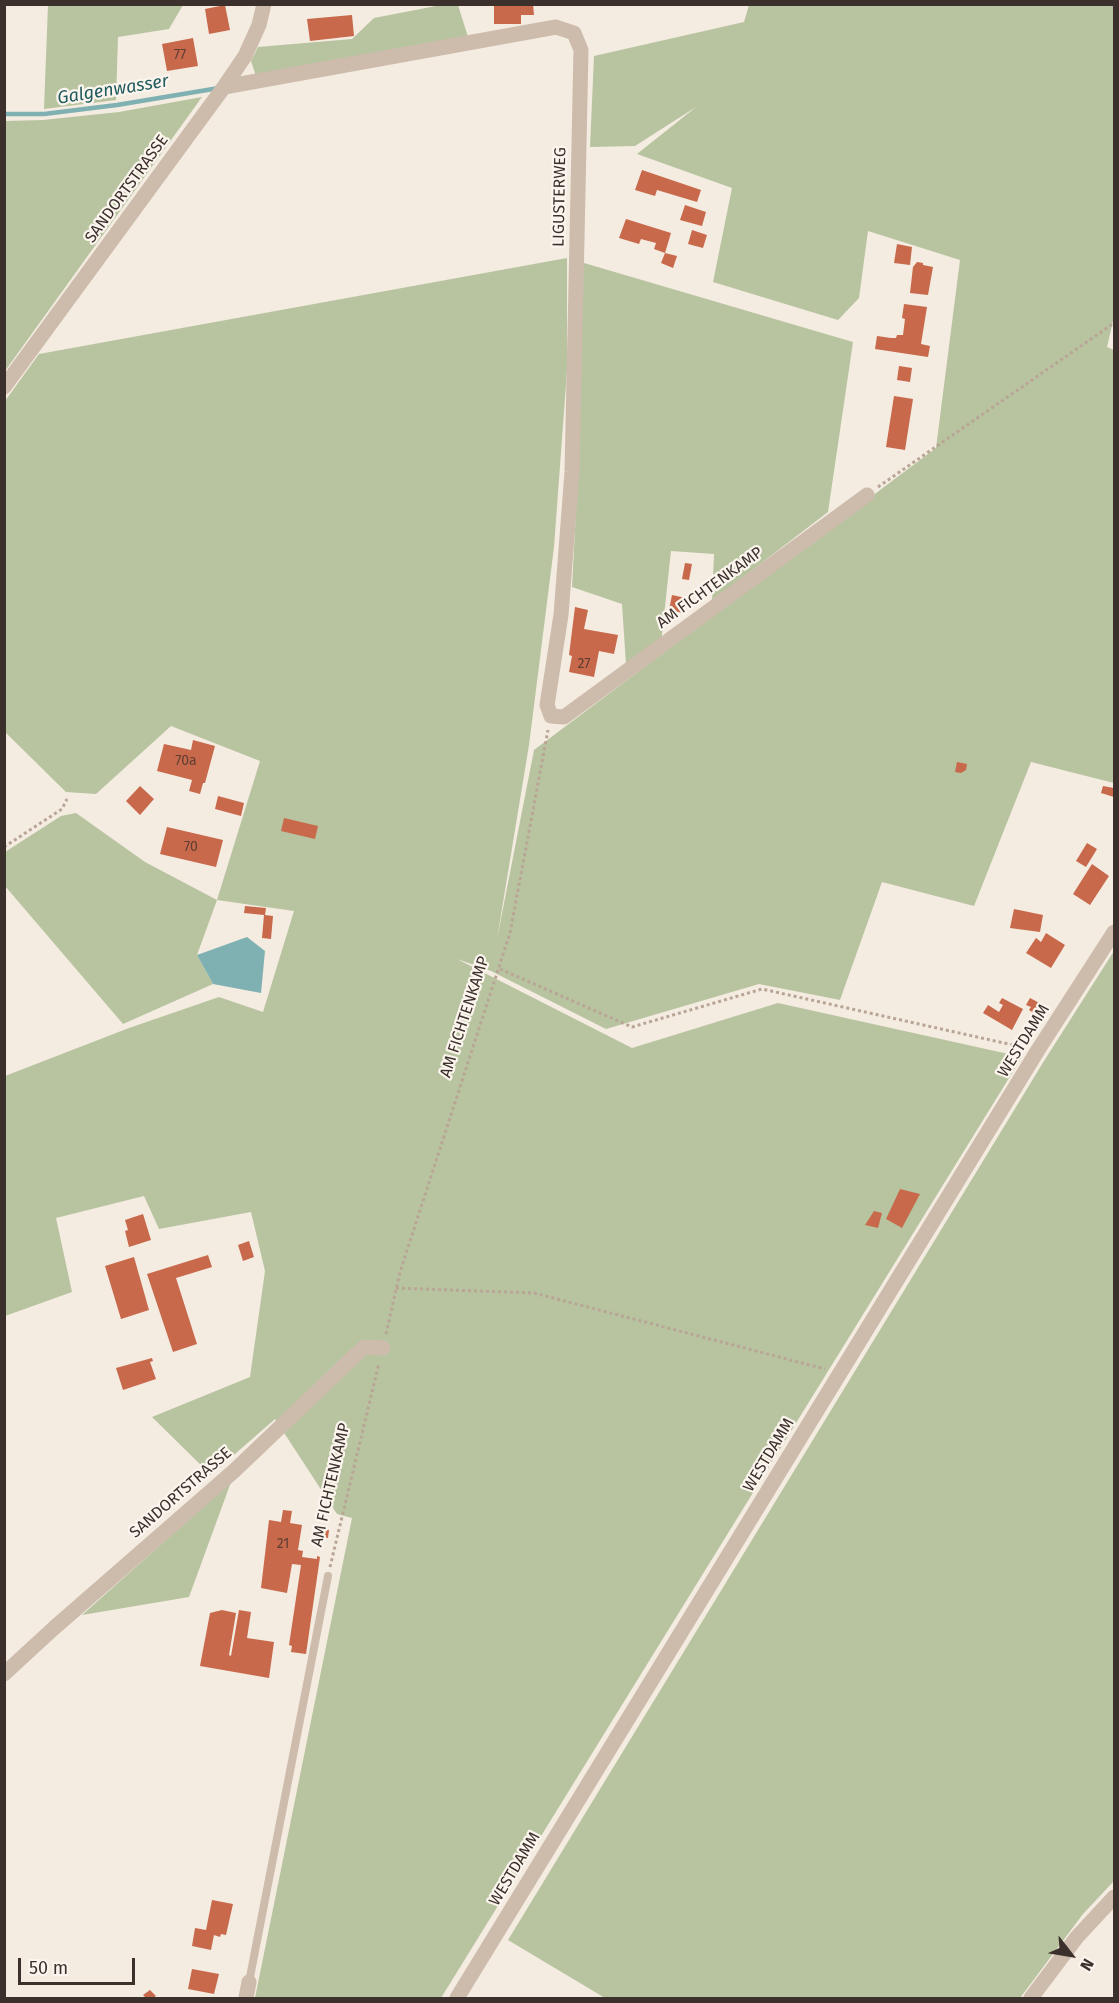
<!DOCTYPE html>
<html>
<head>
<meta charset="utf-8">
<style>
	body { margin:0 }
	#map { position:relative; width:1119px; height:2003px; overflow:hidden; background:#f4ebe1; font-family:"Fira Sans",sans-serif }
	canvas { display:block }
	.frame { position:absolute; inset:0; border:6px solid #3b302b; pointer-events:none }
	.north { position:absolute; left:1041px; top:1925px; width:60px; height:60px; -webkit-text-stroke:4px #fbf5ee; paint-order:stroke; rotate:121deg; font-size:16px; font-weight:700; line-height:24px; text-align:center; color:#3b302b }
	.north::after { content:''; display:block; margin:auto; width:21px; height:27px; background:#3b302b; clip-path:polygon(50% 0,100% 100%,50% 72%,0 100%) }
	.scale { position:absolute; left:18px; top:1958px; width:117px; height:27px; box-sizing:border-box; border:3px solid #3b302b; border-top:0; padding-left:8px; font-size:18px; line-height:21px; white-space:nowrap; color:#3b302b; -webkit-text-stroke:4px #fbf5ee; paint-order:stroke }
</style>
</head>
<body>
<div id="map">
<canvas width="1119" height="2003"></canvas>
<div class="frame"></div>
<div class="north">N</div>
<div class="scale">50 m</div>
</div>
<script>
const ctx = document.querySelector('canvas').getContext('2d');
ctx.lineJoin = 'round';
function fillPath(path, color) { ctx.fillStyle = color; ctx.fill(path, 'evenodd'); }
const shape = rows => new Path2D(rows.map(r => 'M' + r).join(''));
function trace(path, color, width, dash) { ctx.strokeStyle = color; ctx.lineWidth = width; ctx.lineCap = dash ? 'butt' : 'round'; ctx.setLineDash(dash || []); ctx.stroke(path); }
function write(font, color, halo, rows, align = 'center') {
  ctx.font = font + ' "Fira Sans",sans-serif'; ctx.lineWidth = 4.5; ctx.setLineDash([]); ctx.textBaseline = 'middle'; ctx.strokeStyle = halo; ctx.fillStyle = color; for (const [text, x, y, turn = 0] of rows) {
    ctx.save(); ctx.translate(x, y); ctx.rotate((+turn || 0) * Math.PI / 180); ctx.textAlign = isNaN(turn) ? turn : align; if (halo) ctx.strokeText(text, 0, 0); ctx.fillText(text, 0, 0); ctx.restore();
  }
}
fillPath(shape([
	[48,5,48,4,183,5,169,29,118,37,116,100,44,109],
	[441,5,458,5,468,37,256,76,251,61,258,47,352,39,374,18],
	[749,5,1114,5,1114,317,1107,347,1114,350,1114,783,1031,762,974,906,882,882,840,1000,759,984,606,1029,491,971,457,959,632,1048,778,1003,1022,1057,441,1998,255,1998,352,1518,337,1514,275,1419,211,1475,152,1417,250,1377,265,1271,251,1212,159,1229,144,1196,56,1218,72,1292,5,1316,5,1076,129,1028,219,997,263,1012,294,911,217,900,197,955,213,984,123,1024,5,886,5,852,61,816,76,813,145,862,217,900,260,761,171,726,96,794,66,792,5,732,5,401,39,354,567,258,567,371,554,547,529,745,497,939,534,750,936,448,960,260,868,231,859,298,838,320,713,282,732,188,637,154,696,107,635,146,590,147,594,56,744,22],
	[202,97,5,371,5,121,43,120,119,112],
	[584,263,853,342,828,512,712,601,714,554,671,551,661,643,626,664,622,604,572,587,578,473,579,268],
	[1114,951,1114,1881,1083,1914,1020,1998,605,1998,508,1940,1044,1061],
	[231,1482,189,1597,82,1615]
]), '#b8c4a0');
fillPath(shape([
	[247,937,265,951,261,993,213,984,197,955]
]), '#7fb0b2');
trace(shape([
	[4,114,44,114,117,105,219,88]
]), '#7fb0b2', 4.5);
fillPath(shape([
	[494,4,533,4,534,15,521,15,521,24,494,24],
	[225,5,230,30,209,34,205,9],
	[352,15,354,36,310,41,307,19],
	[193,38,198,66,167,71,162,44],
	[642,170,701,190,697,202,657,190,655,196,635,190],
	[685,205,706,212,702,226,680,220],
	[626,219,671,233,665,253,677,256,673,268,661,263,665,253,654,249,656,243,641,239,639,244,619,238],
	[692,230,707,235,703,248,688,244],
	[897,244,912,247,910,265,894,263],
	[917,262,923,263,923,265,933,267,928,295,910,293,913,267],
	[904,304,927,307,921,344,930,346,928,357,875,349,877,336,891,338,896,338,897,335,903,335,905,319,902,318],
	[899,366,912,368,910,382,897,380],
	[894,396,913,399,905,450,886,447],
	[685,563,692,564,689,580,682,579],
	[672,595,686,598,683,613,669,610],
	[575,607,588,610,584,629,618,635,614,654,599,651,594,677,569,672,572,656,569,655],
	[193,740,215,746,205,783,203,783,200,794,189,791,192,780,157,771,164,744,191,750],
	[957,762,967,764,966,770,961,773,955,772],
	[140,786,154,799,140,815,126,801],
	[1103,786,1114,788,1114,797,1101,793],
	[218,796,244,803,241,816,215,809],
	[284,818,318,826,315,839,281,831],
	[167,827,223,840,216,867,160,854],
	[1087,843,1097,849,1086,867,1076,861],
	[1092,864,1109,876,1090,905,1073,894],
	[245,906,266,908,265,915,273,916,271,939,262,938,264,915,244,913],
	[1014,909,1043,915,1040,932,1010,928],
	[1046,933,1065,945,1051,968,1026,953,1036,938,1041,942],
	[1002,998,1023,1009,1012,1030,983,1013,988,1005,999,1012,1003,1005,999,1003],
	[1030,998,1045,1006,1039,1016,1029,1010,1031,1007,1026,1005],
	[900,1189,920,1194,902,1228,886,1219],
	[874,1211,882,1213,878,1228,865,1225],
	[143,1214,151,1240,129,1247,125,1231,128,1230,125,1220],
	[249,1241,254,1257,243,1261,238,1245],
	[208,1255,212,1267,176,1278,197,1344,173,1352,147,1274],
	[134,1257,149,1310,121,1319,105,1266],
	[152,1358,153,1361,150,1362,156,1379,123,1390,116,1368],
	[283,1510,292,1511,290,1523,302,1525,298,1550,303,1551,302,1557,317,1559,317,1556,320,1557,306,1654,291,1652,292,1646,289,1645,301,1565,292,1564,287,1593,261,1588,269,1520,281,1522],
	[319,1528,329,1530,328,1538,317,1536],
	[222,1610,236,1613,229,1655,231,1656,239,1610,251,1612,247,1638,274,1642,269,1678,200,1666,210,1613],
	[212,1900,233,1904,226,1935,221,1934,220,1937,214,1935,211,1950,192,1946,195,1928,206,1930],
	[192,1969,219,1974,214,1994,188,1989],
	[150,1990,156,1996,153,1998,146,1998,143,1995]
]), '#c8694b');
trace(shape([
	[878,487,1114,323],
	[4,847,62,809,67,799],
	[500,969,632,1027,762,989,1022,1047],
	[396,1288,534,1293,825,1369],
	[386,1334,400,1272,510,933,548,730],
	[330,1567,379,1363]
]), '#b9a596', 3, [3, 3]);
trace(shape([
	[249,1982,328,1576]
]), '#cdbbac', 8);
trace(shape([
	[224,87,556,27,574,33,581,50,572,472,561,615,547,705,551,716,564,717,867,495],
	[4,387,224,87,245,56,259,25,264,4],
	[4,1674,54,1628,234,1471,364,1347,383,1348],
	[246,1998,249,1982],
	[457,1998,1038,1050,1114,932],
	[1031,1998,1077,1937,1114,1897]
]), '#cdbbac', 15);
write('14px', '#5e3e33', null, [
	["77",180,55],
	["27",584,664],
	["70a",186,761],
	["70",191,847],
	["21",283,1544]
]);
write('16px', '#3b302b', '#fbf5ee', [
	["SANDORTSTRASSE",127,189,-54],
	["LIGUSTERWEG",560,197,-89],
	["AM FICHTENKAMP",710,588,-36],
	["AM FICHTENKAMP",465,1017,-72],
	["WESTDAMM",1024,1041,-58],
	["WESTDAMM",769,1455,-59],
	["AM FICHTENKAMP",331,1485,-77],
	["SANDORTSTRASSE",181,1493,-41],
	["WESTDAMM",515,1869,-59]
]);
write('italic 18px', '#1f5a5e', '#fbf5ee', [
	["Galgenwasser",113,90,-9]
]);
</script>
</body>
</html>
